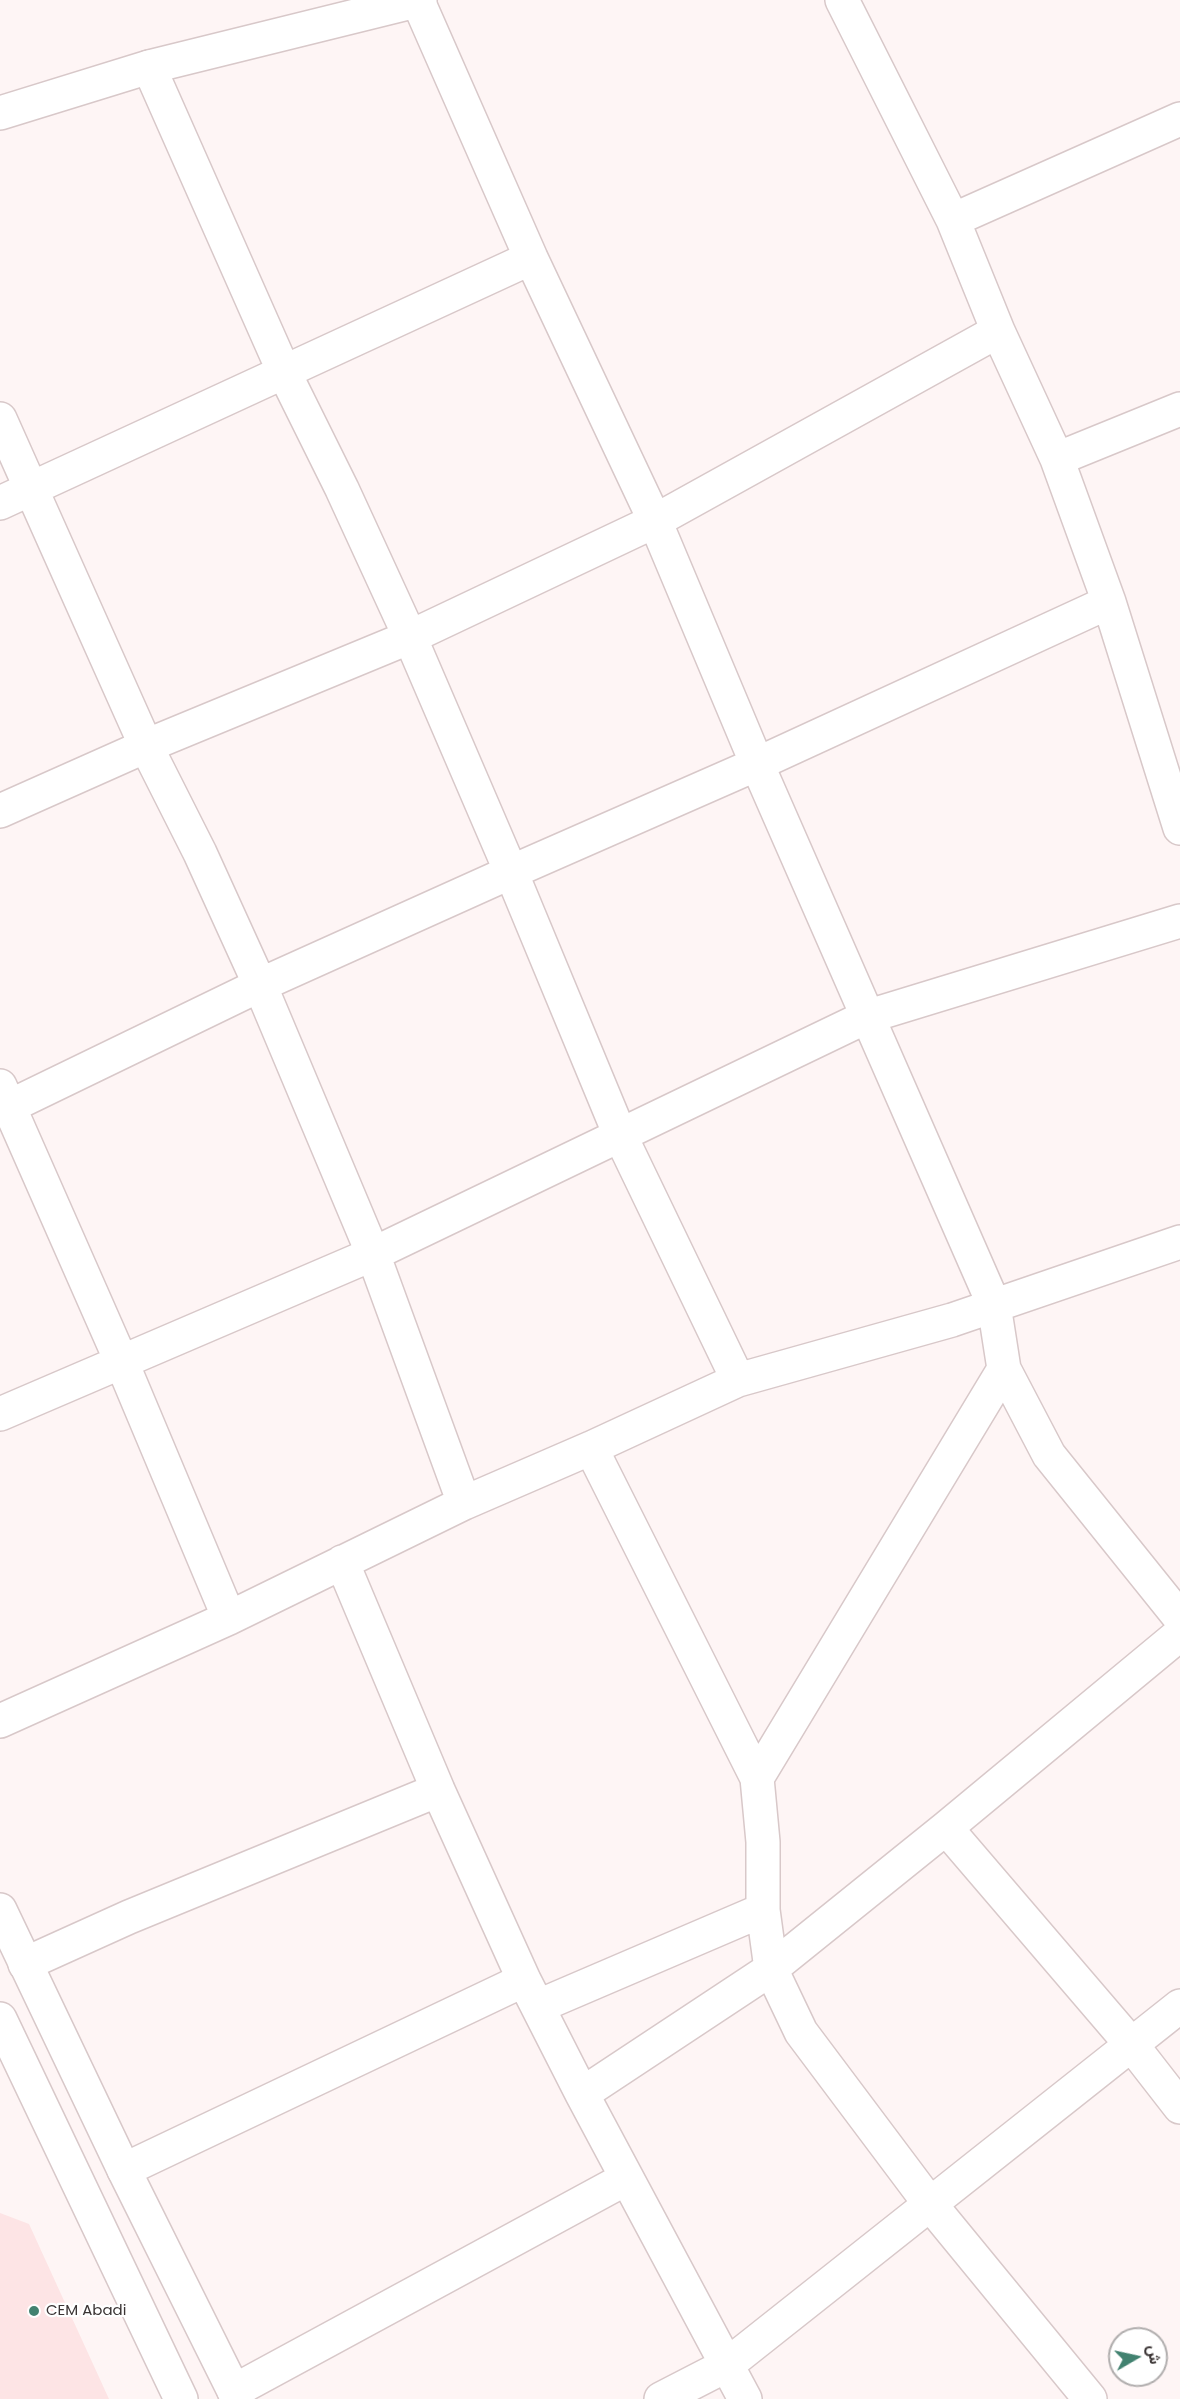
<!DOCTYPE html>
<html>
<head>
<meta charset="utf-8">
<style>
	body { margin:0 }
	#map { position:relative; width:1180px; height:2399px; overflow:hidden; background:#fef5f5; font-family:Poppins,Vazirmatn,sans-serif }
	canvas { display:block }
	.north { position:absolute; left:1108px; top:2327px; width:60px; height:60px; box-sizing:border-box; background:#fff; border:2px solid #b1aeae; border-radius:50%; rotate:81deg; font-size:16px; font-weight:700; line-height:24px; text-align:center; color:#3b3535 }
	.north::after { content:''; display:block; margin:auto; width:21px; height:27px; background:#428270; clip-path:polygon(50% 0,100% 100%,50% 72%,0 100%) }
</style>
</head>
<body>
<div id="map">
<canvas width="1180" height="2399"></canvas>
<div class="north">ش</div>
</div>
<script>
const ctx = document.querySelector('canvas').getContext('2d');
ctx.lineJoin = 'round';
function fillPath(path, color) { ctx.fillStyle = color; ctx.fill(path, 'evenodd'); }
const shape = rows => new Path2D(rows.map(r => 'M' + r).join(''));
function trace(path, color, width, dash) { ctx.strokeStyle = color; ctx.lineWidth = width; ctx.lineCap = dash ? 'butt' : 'round'; ctx.setLineDash(dash || []); ctx.stroke(path); }
function write(font, color, halo, rows, align = 'center') {
  ctx.font = font + ' Poppins,sans-serif'; ctx.lineWidth = 4.5; ctx.setLineDash([]); ctx.textBaseline = 'middle'; ctx.strokeStyle = halo; ctx.fillStyle = color; for (const [text, x, y, turn = 0] of rows) {
    ctx.save(); ctx.translate(x, y); ctx.rotate((+turn || 0) * Math.PI / 180); ctx.textAlign = isNaN(turn) ? turn : align; if (halo) ctx.strokeText(text, 0, 0); ctx.fillText(text, 0, 0); ctx.restore();
  }
}
fillPath(shape([
	[0,2213,29,2224,109,2399,0,2399]
]), '#fde4e5');
const street = shape([
	[842,0,953,220,998,331,1057,459,1109,602,1180,828],
	[418,1,531,258,655,521,757,764,994,1305,1004,1369,1049,1455,1180,1618],
	[149,67,284,372,342,489,410,637,511,872,620,1135,738,1380],
	[953,220,1180,119],
	[0,419,146,746,200,853,260,985,373,1254,464,1503],
	[1057,459,1180,409],
	[0,503,531,258],
	[0,811,146,746,410,637,655,521,998,331],
	[0,1086,122,1363,229,1618],
	[0,1111,260,985,511,872,757,764,1109,602],
	[0,1414,373,1254,866,1017,1180,921],
	[591,1448,757,1778,763,1842,763,1910,771,1969,801,2032,930,2204,1090,2399],
	[342,1562,438,1790,524,1980,582,2094,745,2399],
	[0,1721,229,1618,464,1503,591,1448,738,1380,952,1320,1180,1242],
	[757,1778,1004,1369],
	[946,1828,1131,2044,1180,2107],
	[25,1964,129,1917,438,1790],
	[539,2006,763,1910],
	[582,2094,771,1969,946,1828,1180,1634],
	[124,2170,524,1980],
	[234,2391,627,2178],
	[661,2399,727,2365,1180,2006]
]);
const secondary = shape([
	[0,113,149,67,420,0],
	[0,1910,124,2170,238,2399],
	[0,2019,181,2399]
]);
trace(street, '#d8c8c9', 36);
trace(secondary, '#d8c8c9', 36);
trace(street, '#fff', 33);
trace(secondary, '#fff', 33);
for (const [x, y, r, color] of [
	[34,2311,6,"#428270"]
]) { const dot = new Path2D(); dot.arc(x, y, r, 0, 2 * Math.PI); ctx.fillStyle = color; ctx.fill(dot); trace(dot, '#fff', 2); }
write('15px', '#3b3535', '#fff', [
	["CEM Abadi",46,2311]
], 'left');
</script>
</body>
</html>
